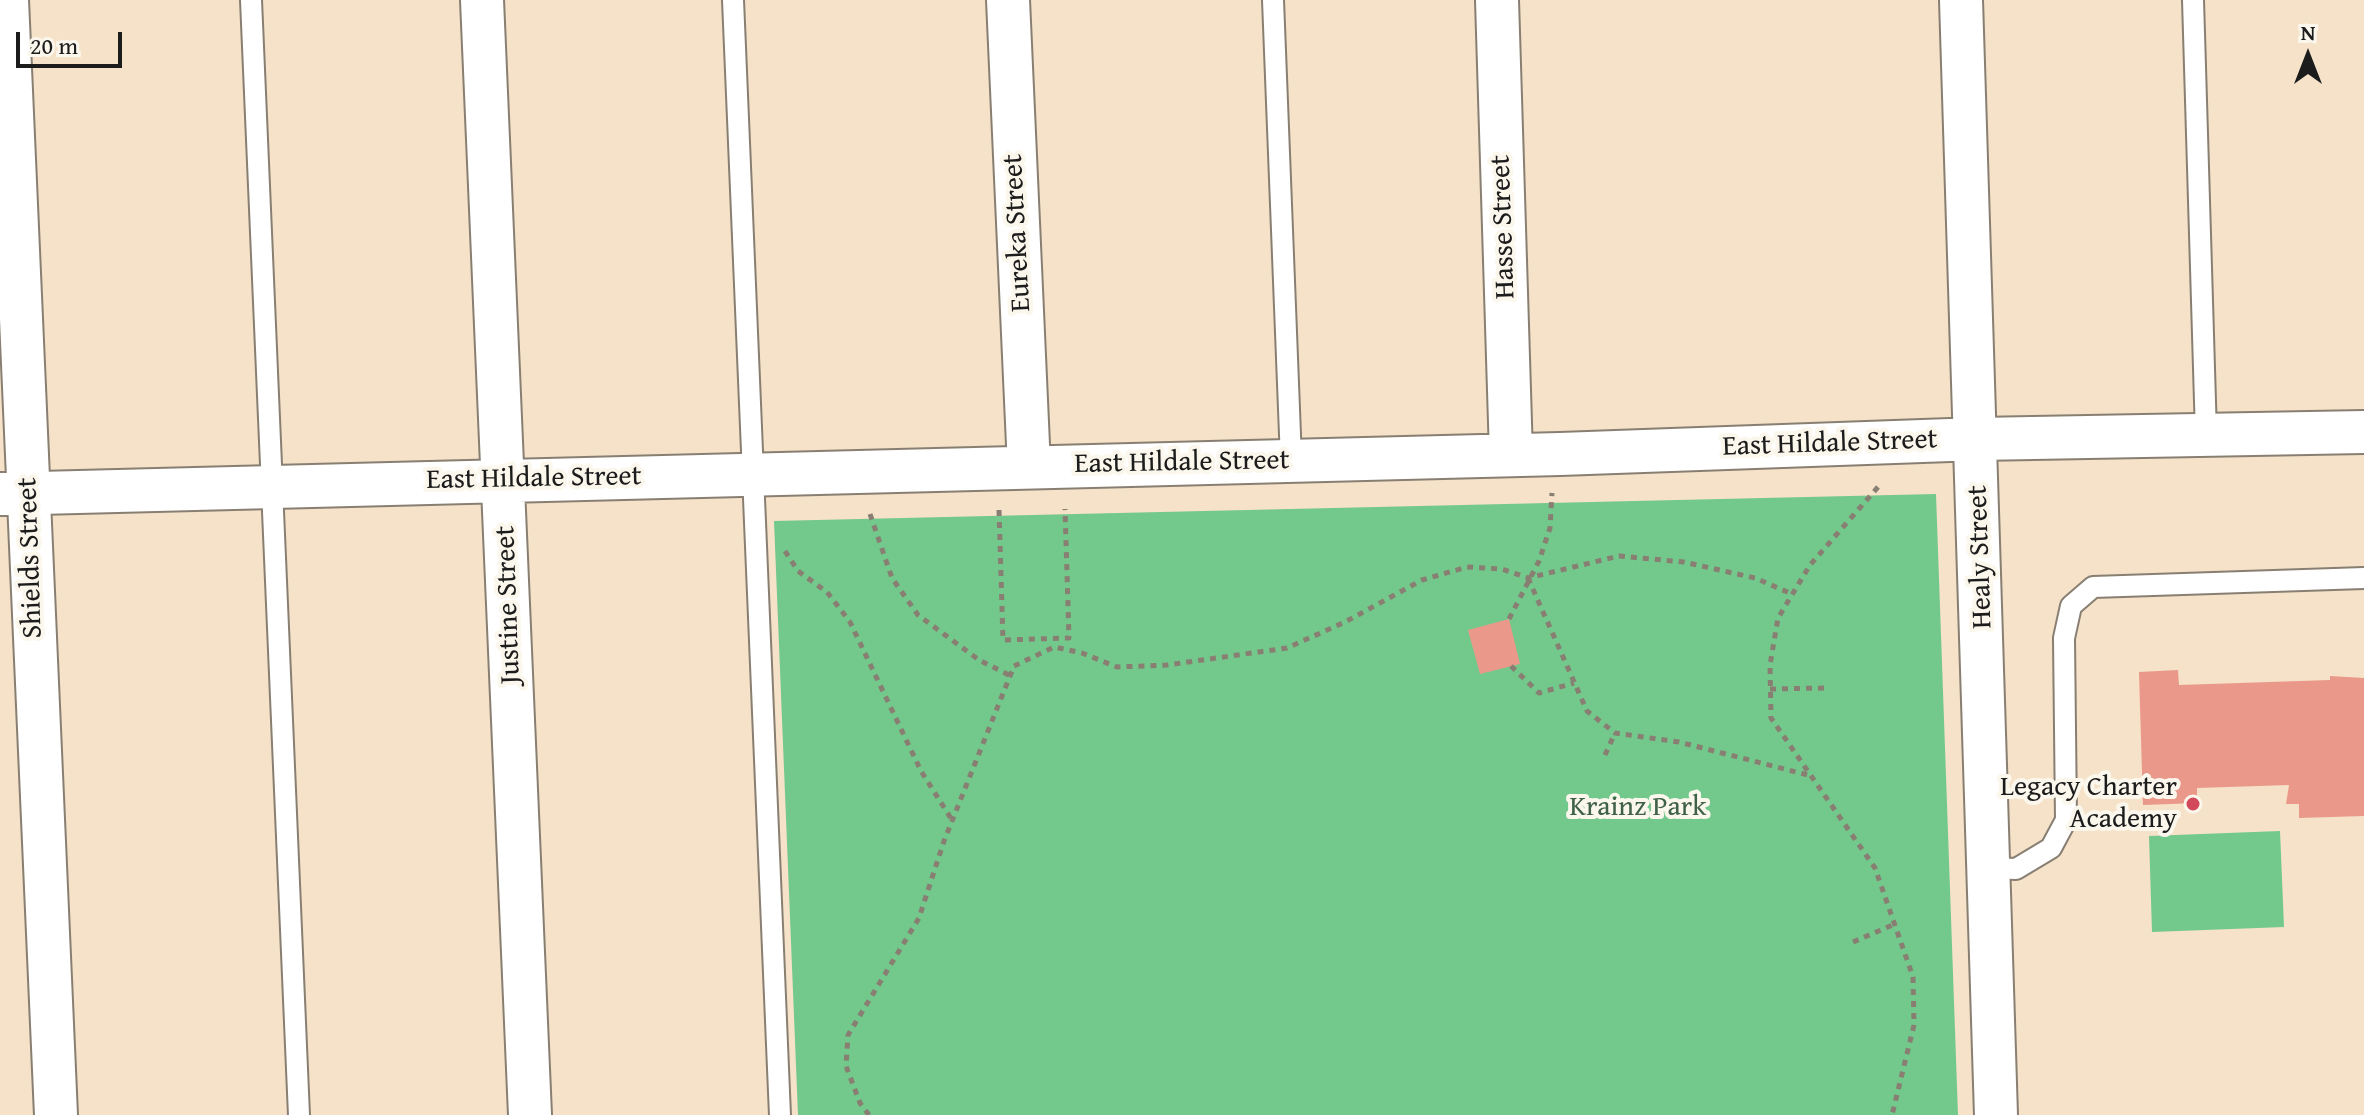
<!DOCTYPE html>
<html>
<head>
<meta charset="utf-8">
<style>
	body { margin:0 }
	#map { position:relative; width:2364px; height:1115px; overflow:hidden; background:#f5e2c8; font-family:"Gentium Book Plus",serif }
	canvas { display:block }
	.north { position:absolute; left:2268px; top:16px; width:80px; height:80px; -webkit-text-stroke:6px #fbf7ec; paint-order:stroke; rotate:0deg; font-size:22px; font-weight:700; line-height:32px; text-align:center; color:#1c1c1c }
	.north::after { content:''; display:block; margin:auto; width:28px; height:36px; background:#1c1c1c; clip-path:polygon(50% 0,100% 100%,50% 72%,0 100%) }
	.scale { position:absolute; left:16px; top:32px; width:106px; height:36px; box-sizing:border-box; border:4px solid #1c1c1c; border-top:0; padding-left:10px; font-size:24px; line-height:28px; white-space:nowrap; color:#1c1c1c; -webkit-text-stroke:6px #fbf7ec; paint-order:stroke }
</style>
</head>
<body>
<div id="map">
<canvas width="2364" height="1115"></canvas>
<div class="north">N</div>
<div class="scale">20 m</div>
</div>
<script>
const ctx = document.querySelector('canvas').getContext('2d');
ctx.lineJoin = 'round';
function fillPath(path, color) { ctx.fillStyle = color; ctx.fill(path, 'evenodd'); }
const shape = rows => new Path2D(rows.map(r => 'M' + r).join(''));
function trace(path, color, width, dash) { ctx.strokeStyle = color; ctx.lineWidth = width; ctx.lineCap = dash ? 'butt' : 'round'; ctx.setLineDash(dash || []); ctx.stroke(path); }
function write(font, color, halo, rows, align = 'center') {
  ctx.font = font + ' "Gentium Book Plus",serif'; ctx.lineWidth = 8; ctx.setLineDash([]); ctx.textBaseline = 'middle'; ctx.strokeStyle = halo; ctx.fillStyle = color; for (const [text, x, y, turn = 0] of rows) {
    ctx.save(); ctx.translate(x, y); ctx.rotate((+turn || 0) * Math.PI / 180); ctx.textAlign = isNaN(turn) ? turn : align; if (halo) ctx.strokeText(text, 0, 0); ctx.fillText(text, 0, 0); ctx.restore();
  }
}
fillPath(shape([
	[1936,494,1958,1115,798,1115,774,521],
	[2280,831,2284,927,2152,932,2149,836]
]), '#73c88c');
fillPath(shape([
	[1509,619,1520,664,1480,674,1468,630],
	[2178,670,2179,685,2330,680,2330,676,2364,678,2364,816,2299,818,2299,804,2286,804,2289,785,2197,788,2197,803,2143,805,2139,672]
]), '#ea9889');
const lane = shape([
	[251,0,299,1115],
	[733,0,780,1115],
	[1273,0,1291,460],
	[2193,0,2206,435],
	[1991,868,2016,869,2051,848,2066,820,2064,638,2071,606,2093,587,2364,578]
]);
const street = shape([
	[7,0,56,1115],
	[482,0,530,1115],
	[1008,0,1029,467],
	[1497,0,1511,455],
	[1961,0,1996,1115],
	[0,494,1560,454,1978,439,2364,432]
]);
trace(lane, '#887f72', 24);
trace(street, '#887f72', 46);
trace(shape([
	[1878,487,1810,565,1778,618,1770,665,1771,718,1875,868,1913,977,1914,1025,1892,1115],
	[999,510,1003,640,1069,638,1065,509],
	[870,514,892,578,918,615,979,660,1011,676],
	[785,551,798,571,827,592,850,622,921,771,952,820],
	[1528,578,1587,711,1615,733,1679,742,1808,775],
	[1509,619,1539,561,1550,528,1552,493],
	[1511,666,1539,693,1574,683],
	[1770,689,1826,688],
	[1605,755,1615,733],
	[1853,942,1895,924],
	[869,1115,860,1103,846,1066,848,1035,919,918,944,841,1014,666,1054,647,1082,653,1117,667,1167,665,1287,648,1345,622,1422,580,1467,567,1502,569,1528,578,1619,556,1684,562,1755,578,1792,594]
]), '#887f72', 5, [6, 6]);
trace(lane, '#fff', 20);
trace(street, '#fff', 42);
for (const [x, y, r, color] of [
	[2193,804,8,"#d1495b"]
]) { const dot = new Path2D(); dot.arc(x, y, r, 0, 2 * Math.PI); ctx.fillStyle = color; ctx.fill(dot); trace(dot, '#fbf7ec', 3); }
write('28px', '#1c1c1c', '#fbf7ec', [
	["Hasse Street",1504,227,-92],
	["Eureka Street",1018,233,-93],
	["East Hildale Street",1830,444,-2],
	["East Hildale Street",1182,463,-1],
	["East Hildale Street",534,479,-1],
	["Healy Street",1981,557,-92],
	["Shields Street",31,558,-92],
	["Justine Street",509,605,-92]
]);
write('28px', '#1c1c1c', '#fbf7ec', [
	["Legacy Charter",2177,788],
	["Academy",2177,820]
], 'right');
write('28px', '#3f6149', '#fbf7ec', [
	["Krainz Park",1638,808]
]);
</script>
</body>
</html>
